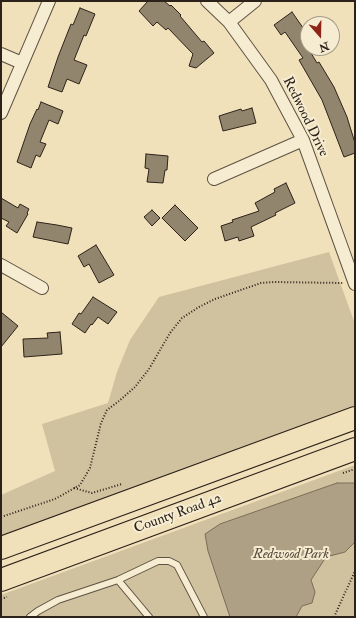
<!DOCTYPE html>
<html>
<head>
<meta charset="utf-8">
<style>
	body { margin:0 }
	#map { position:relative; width:356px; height:618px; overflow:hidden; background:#f1e1ba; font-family:"IM FELL Double Pica",serif }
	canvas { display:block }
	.frame { position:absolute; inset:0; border:2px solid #2c221a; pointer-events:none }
	.north { position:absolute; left:300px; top:16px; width:40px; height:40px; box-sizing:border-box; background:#f6ecd2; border:1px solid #a59b88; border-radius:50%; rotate:160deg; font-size:11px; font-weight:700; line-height:16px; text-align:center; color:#2c221a }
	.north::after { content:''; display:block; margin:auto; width:14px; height:18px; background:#8f2418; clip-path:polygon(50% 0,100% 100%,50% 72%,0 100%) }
</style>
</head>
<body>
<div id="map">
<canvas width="356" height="618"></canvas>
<div class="frame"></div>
<div class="north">N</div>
</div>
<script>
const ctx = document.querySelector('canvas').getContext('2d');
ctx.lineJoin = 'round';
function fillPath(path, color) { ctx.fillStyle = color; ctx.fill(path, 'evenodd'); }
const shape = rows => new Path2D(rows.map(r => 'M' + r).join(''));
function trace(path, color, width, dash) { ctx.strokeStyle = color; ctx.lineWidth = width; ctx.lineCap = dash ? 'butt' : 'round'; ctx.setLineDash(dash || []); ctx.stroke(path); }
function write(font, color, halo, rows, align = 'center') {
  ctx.font = font + ' "IM FELL Double Pica",serif'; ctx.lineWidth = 4; ctx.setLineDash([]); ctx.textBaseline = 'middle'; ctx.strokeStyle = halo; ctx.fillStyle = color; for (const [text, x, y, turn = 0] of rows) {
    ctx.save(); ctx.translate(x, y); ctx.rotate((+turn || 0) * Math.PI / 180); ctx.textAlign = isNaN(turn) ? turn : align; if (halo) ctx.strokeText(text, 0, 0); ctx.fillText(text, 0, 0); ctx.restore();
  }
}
fillPath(shape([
	[329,252,355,324,355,406,1,541,1,495,55,471,42,424,108,403,117,372,130,340,159,297],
	[355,465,355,617,1,617,1,595]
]), '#d0c19f');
const water = shape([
	[337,483,355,483,355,542,345,552,326,557,311,580,315,592,312,603,302,606,296,617,230,617,208,551,205,534,220,524,337,483]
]);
fillPath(water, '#aea084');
trace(water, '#7a6e5a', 1);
const building = shape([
	[148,1,164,1,170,6,171,5,181,15,180,16,202,42,204,41,214,53,196,68,189,66,193,54,168,28,166,30,157,22,153,26,139,11,148,1],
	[80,8,95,14,86,36,84,35,74,60,87,65,79,84,67,79,62,92,48,87,58,57,71,24,73,25,80,8],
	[292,12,308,35,308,48,317,63,319,62,334,87,347,117,355,143,355,153,344,157,322,100,299,60,303,58,285,32,281,35,274,25,292,12],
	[41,102,63,111,58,124,49,120,40,142,46,144,40,157,36,155,31,168,17,162,30,124,37,109,38,110,41,102],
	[252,108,256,123,223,131,219,116,241,109,242,111,252,108],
	[146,154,168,156,167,170,165,170,163,183,147,182,149,169,145,168,146,154],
	[286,183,295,203,275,213,276,215,251,227,254,236,239,241,238,237,225,241,221,226,233,222,232,220,259,211,255,203,275,192,274,189,286,183],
	[1,198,18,208,20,204,29,209,27,213,28,214,17,233,6,226,9,222,1,218,1,198],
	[175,205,198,228,185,241,162,218,175,205],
	[152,210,160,218,152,226,144,217,152,210],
	[37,222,57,225,72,228,68,244,33,237,37,222],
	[96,245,114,275,99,283,89,264,84,267,78,256,96,245],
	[93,297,117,312,108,324,98,317,92,325,91,324,85,333,72,324,79,313,81,314,93,297],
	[1,312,18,326,1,347,1,312],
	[60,332,62,354,24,357,23,339,48,338,47,333,60,332]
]);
fillPath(building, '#92856d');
trace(building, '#2c221a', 1);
const lane = shape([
	[118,580,149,617],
	[30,617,38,611,58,600,118,580,158,561,169,561,177,565,204,617]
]);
const street = shape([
	[207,1,229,22,271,80,303,140,355,284],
	[229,22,255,1],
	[1,54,22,63],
	[1,113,49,1],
	[214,179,303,140],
	[1,265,42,288]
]);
const highway = shape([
	[1,548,355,418],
	[1,580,355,449]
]);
trace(lane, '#5d5242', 8);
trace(street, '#5d5242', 14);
trace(highway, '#2c221a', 24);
trace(shape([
	[343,473,355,469],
	[74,488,92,493,122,484],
	[1,517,55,499,80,485,90,468,101,423,107,410,119,401,135,387,149,369,170,333,182,318,199,307,215,299,261,283,274,282,343,283],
	[1,599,7,597],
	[334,617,355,571]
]), '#2c221a', 2, [1, 2]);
trace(lane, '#f6ecd2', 6);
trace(street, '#f6ecd2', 12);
trace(highway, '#f1e1ba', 22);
write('14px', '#2c221a', '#f6ecd2', [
	["Redwood Drive",305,117,64],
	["County Road 42",178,514,-20]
]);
write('italic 14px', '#554a3b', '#f6ecd2', [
	["Redwood Park",291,555]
]);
</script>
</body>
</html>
